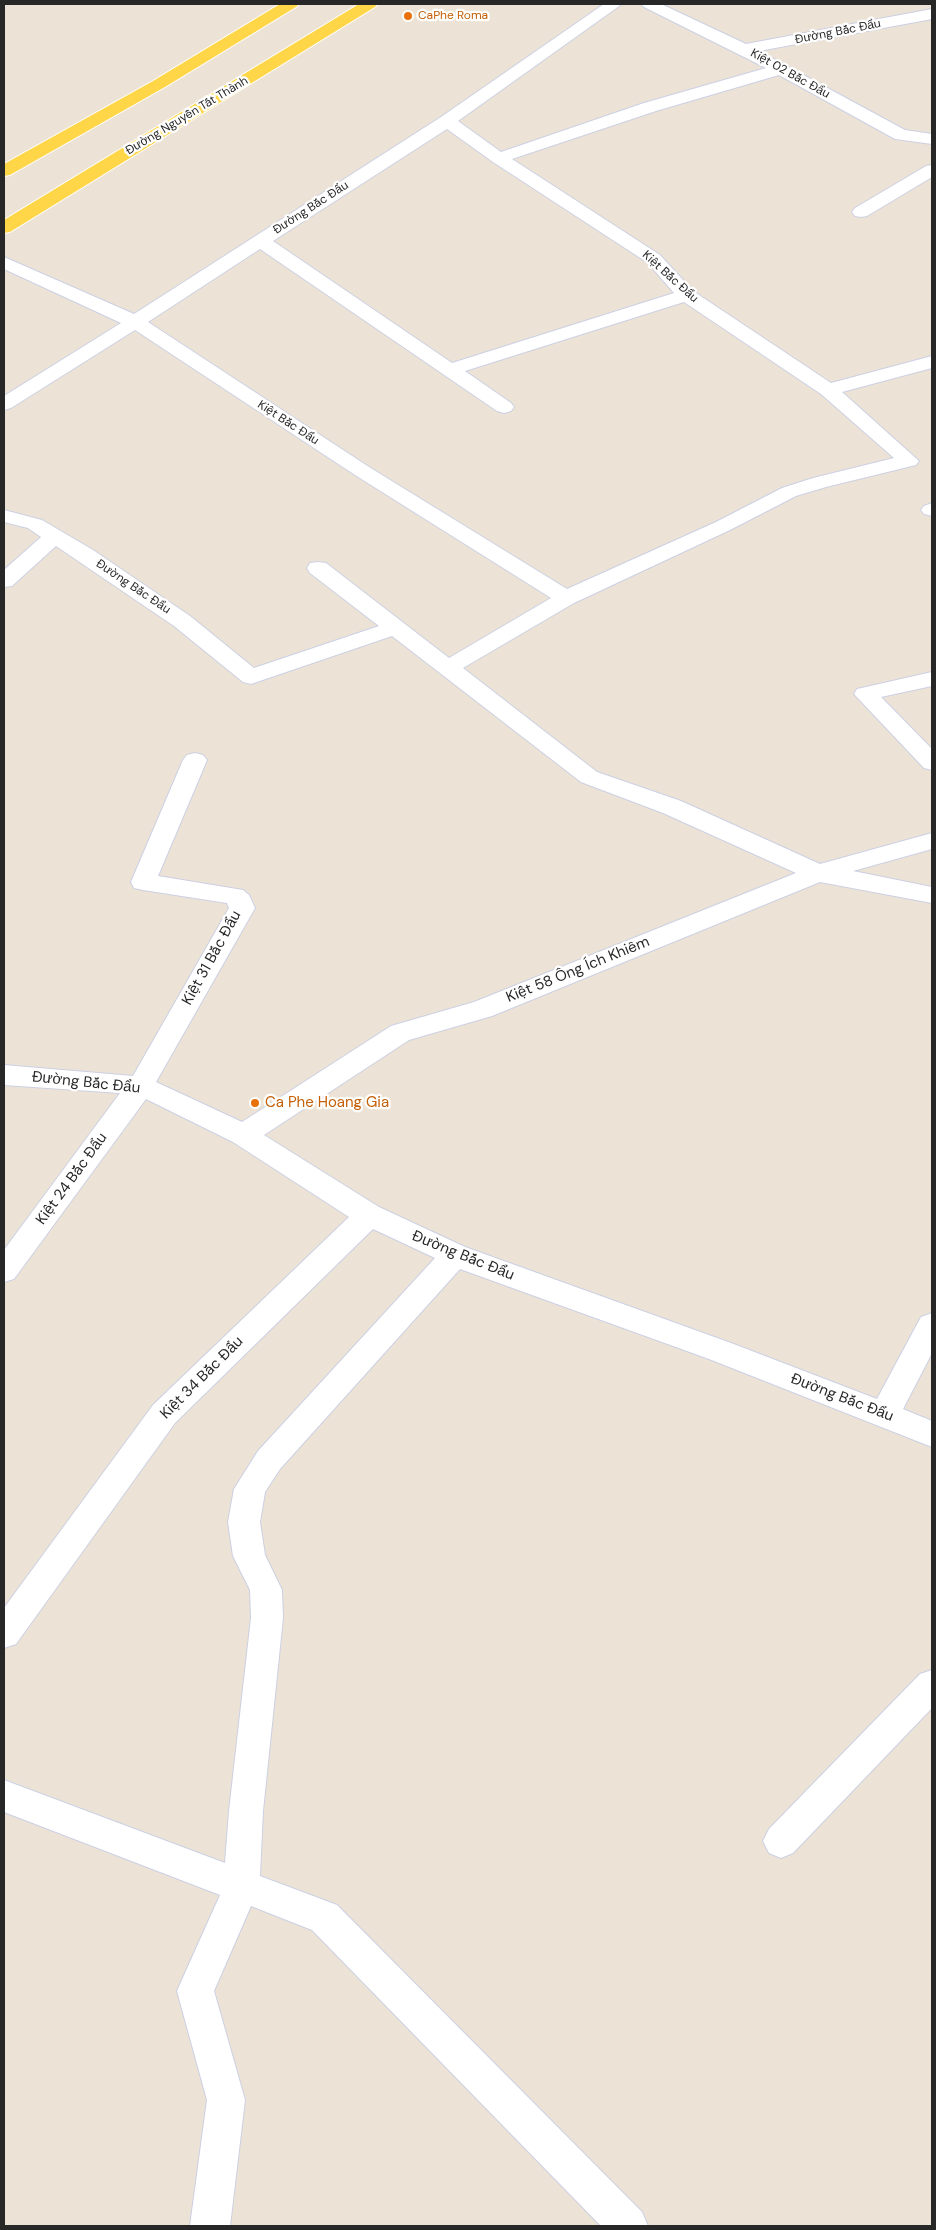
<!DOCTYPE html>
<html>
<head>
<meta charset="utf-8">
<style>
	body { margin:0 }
	#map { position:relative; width:936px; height:2230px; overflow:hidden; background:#ece3d6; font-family:"DM Sans",sans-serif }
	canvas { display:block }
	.frame { position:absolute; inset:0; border:5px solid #272727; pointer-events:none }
</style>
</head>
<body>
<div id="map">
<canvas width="936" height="2230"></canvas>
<div class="frame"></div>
</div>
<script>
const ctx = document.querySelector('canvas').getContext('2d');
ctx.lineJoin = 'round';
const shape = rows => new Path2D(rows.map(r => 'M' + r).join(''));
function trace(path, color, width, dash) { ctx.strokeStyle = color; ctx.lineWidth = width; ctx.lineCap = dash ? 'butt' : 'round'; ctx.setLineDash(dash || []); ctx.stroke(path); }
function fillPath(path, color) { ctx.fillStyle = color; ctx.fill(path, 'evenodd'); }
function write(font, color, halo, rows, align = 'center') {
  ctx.font = font + ' "DM Sans",sans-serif'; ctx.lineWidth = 4.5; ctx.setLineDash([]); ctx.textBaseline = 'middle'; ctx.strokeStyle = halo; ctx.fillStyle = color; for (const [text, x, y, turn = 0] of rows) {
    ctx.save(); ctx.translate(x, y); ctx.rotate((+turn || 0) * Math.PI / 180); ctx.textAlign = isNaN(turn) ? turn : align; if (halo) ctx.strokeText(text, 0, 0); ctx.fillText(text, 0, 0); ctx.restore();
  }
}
const minor = shape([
	[604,4,622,4,458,121,501,152,644,103,766,68,644,7,641,4,661,4,746,44,932,9,932,19,759,51,905,130,932,134,932,144,895,139,779,75,656,111,512,159,660,255,693,291,831,383,932,356,932,368,842,392,919,461,916,465,826,487,796,496,730,530,574,603,463,668,597,772,681,801,820,864,932,833,932,849,853,871,932,887,932,903,820,882,492,1016,409,1040,264,1135,379,1207,465,1247,731,1343,877,1399,921,1317,932,1313,932,1353,903,1409,932,1421,932,1447,709,1359,460,1269,280,1469,265,1492,260,1522,265,1555,282,1590,283,1618,263,1811,260,1876,337,1905,642,2212,648,2226,601,2226,312,1930,251,1906,214,1991,245,2100,230,2226,190,2226,207,2100,177,1991,220,1895,4,1812,4,1780,225,1863,229,1811,251,1618,250,1590,233,1556,228,1522,234,1489,258,1451,435,1258,373,1229,175,1423,16,1644,4,1648,4,1608,153,1405,349,1217,233,1142,146,1099,14,1279,4,1282,4,1250,120,1093,4,1085,4,1065,133,1076,229,908,227,903,143,890,134,888,131,882,183,760,187,755,195,753,203,755,207,760,158,876,243,890,249,895,255,908,156,1082,242,1122,391,1026,474,1002,796,873,663,813,581,782,392,636,251,684,243,682,174,626,56,546,12,586,4,587,4,570,41,537,28,528,4,522,4,510,42,520,93,550,190,616,254,668,379,626,310,573,307,568,310,563,318,562,326,563,449,658,551,598,355,475,135,330,11,408,4,410,4,396,121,323,4,269,4,257,134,314,441,117,604,4],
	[447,129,493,162,648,263,674,293,452,363,273,241,447,129],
	[260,249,497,411,504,413,511,411,514,407,511,403,465,371,684,302,821,394,894,458,813,478,782,488,716,522,567,589,369,467,148,322,260,249],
	[932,165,932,177,867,216,861,217,855,216,852,212,855,208,926,166,932,165],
	[932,503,932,516,924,514,921,510,924,506,932,503],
	[932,672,932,686,881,697,932,749,932,770,924,768,854,694,857,689,932,672],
	[932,1670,932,1708,793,1853,781,1858,769,1853,763,1841,769,1829,920,1674,932,1670]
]);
const major = shape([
	[280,4,299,4,296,7,165,87,10,175,4,176,4,164,153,81,280,4],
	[359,4,378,4,375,7,10,232,4,233,4,220,359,4]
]);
trace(minor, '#ccd0e3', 2);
trace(major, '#fff', 2);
fillPath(minor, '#fff');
fillPath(major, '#ffd648');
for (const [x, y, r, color] of [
	[408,16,5,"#e8710a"],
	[255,1103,5,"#e8710a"]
]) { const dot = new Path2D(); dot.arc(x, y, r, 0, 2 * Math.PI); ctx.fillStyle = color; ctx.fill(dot); trace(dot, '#fff', 2); }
write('12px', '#c56008', '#fff', [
	["CaPhe Roma",418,16]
], 'left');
write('12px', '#272727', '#fff', [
	["Đường Bắc Đẩu",838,32,-11],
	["Kiệt 02 Bắc Đẩu",790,74,29],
	["Đường Nguyễn Tất Thành",187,116,-31],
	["Đường Bắc Đẩu",311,208,-33],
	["Kiệt Bắc Đẩu",670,277,42],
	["Kiệt Bắc Đẩu",288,423,33],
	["Đường Bắc Đẩu",133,587,34]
]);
write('15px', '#272727', '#fff', [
	["Kiệt 31 Bắc Đẩu",212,958,-61],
	["Kiệt 58 Ông Ích Khiêm",578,970,-22],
	["Đường Bắc Đẩu",86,1083,6],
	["Kiệt 24 Bắc Đẩu",72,1179,-54],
	["Đường Bắc Đẩu",463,1256,22],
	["Kiệt 34 Bắc Đẩu",202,1378,-45],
	["Đường Bắc Đẩu",842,1398,21]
]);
write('15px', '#c56008', '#fff', [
	["Ca Phe Hoang Gia",265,1103]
], 'left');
</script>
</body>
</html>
